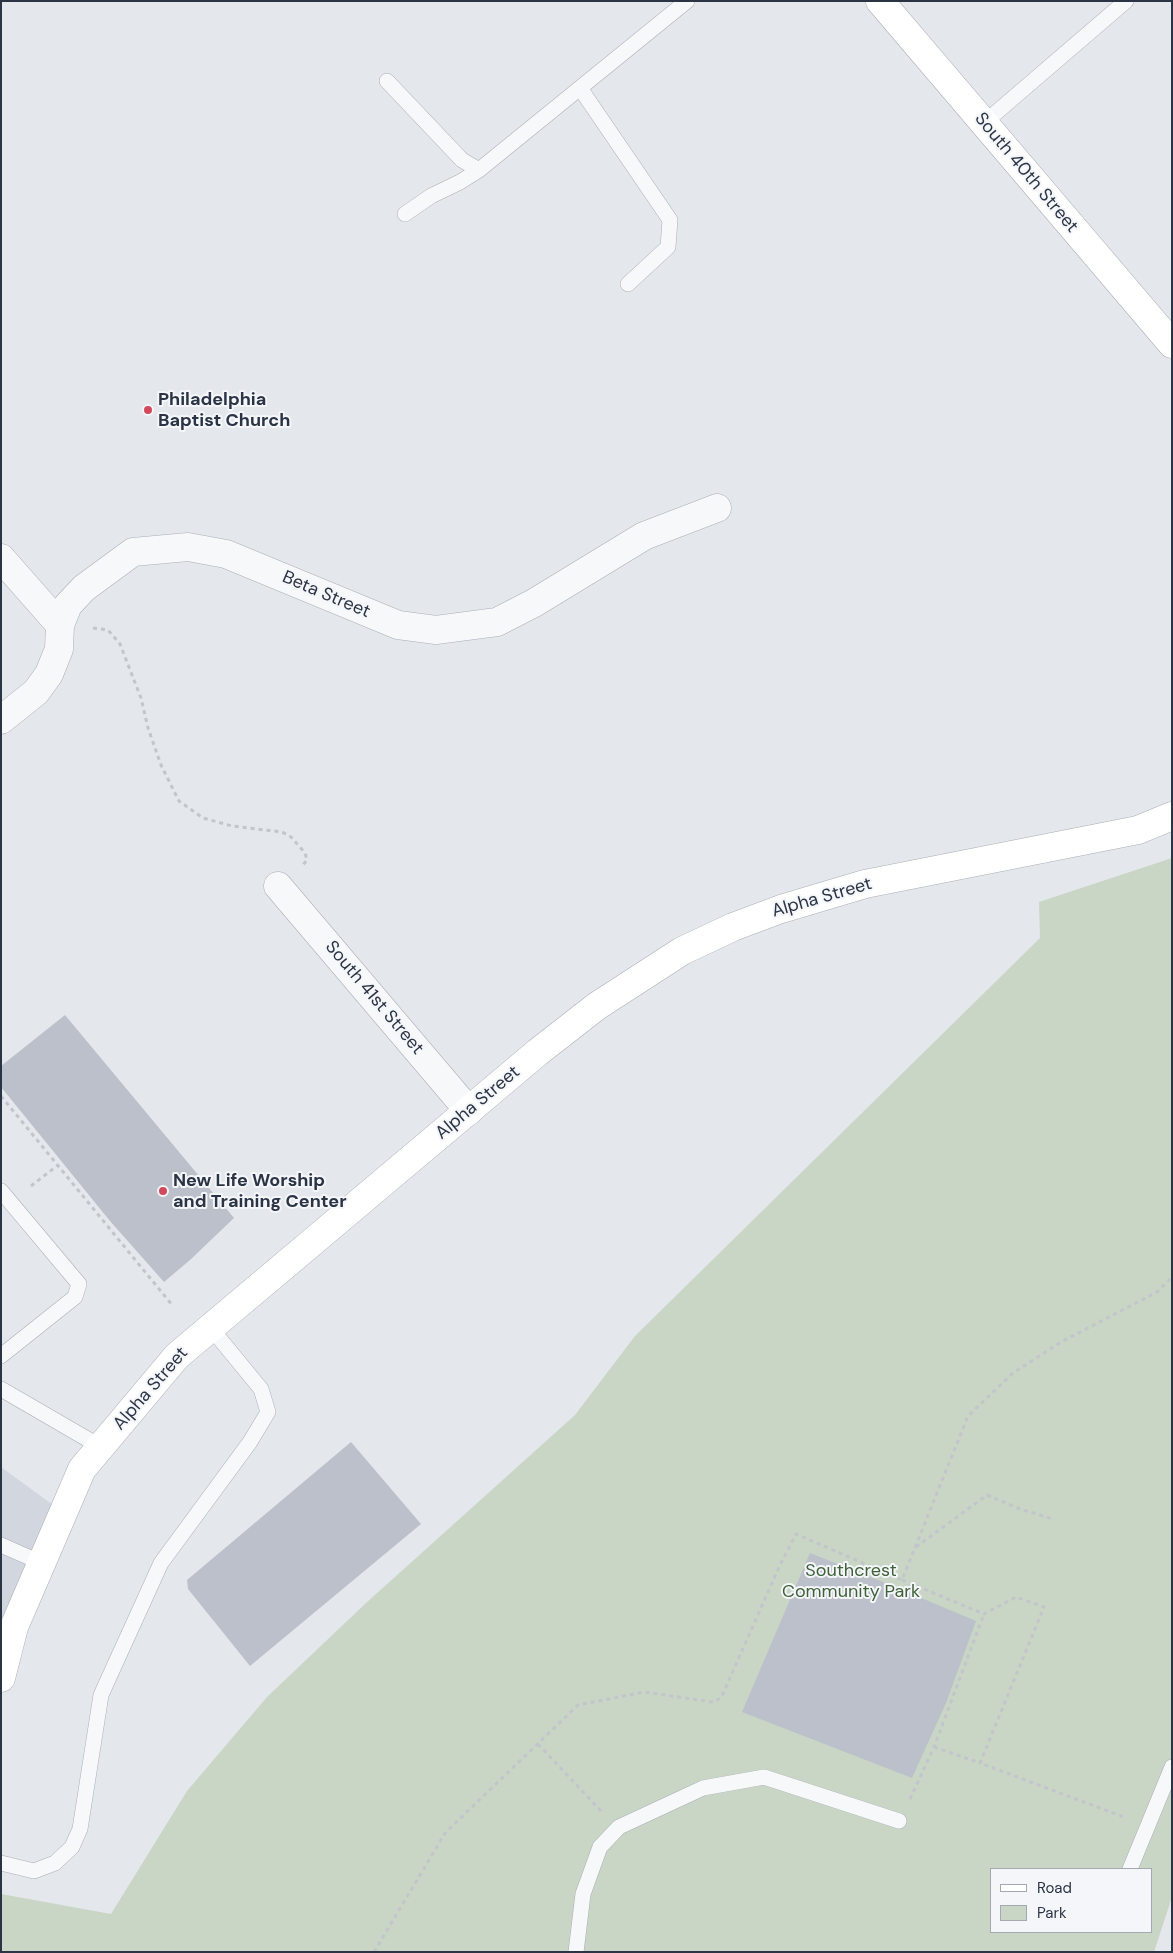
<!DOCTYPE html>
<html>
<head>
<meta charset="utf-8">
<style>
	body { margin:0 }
	#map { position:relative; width:1173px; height:1953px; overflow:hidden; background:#e4e7ec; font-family:"DM Sans",sans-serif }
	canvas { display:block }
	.frame { position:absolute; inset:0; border:2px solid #2b3445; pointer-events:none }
	.legend { position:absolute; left:990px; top:1868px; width:162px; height:65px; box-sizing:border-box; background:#f4f6f9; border:1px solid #a4a8b1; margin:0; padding:6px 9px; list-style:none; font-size:15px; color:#2b3445 }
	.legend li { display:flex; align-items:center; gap:10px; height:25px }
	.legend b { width:25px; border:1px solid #a4a8b1 }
</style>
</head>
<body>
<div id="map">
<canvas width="1173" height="1953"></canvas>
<div class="frame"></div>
<ul class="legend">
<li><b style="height:6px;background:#fff"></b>Road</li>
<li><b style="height:14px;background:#c9d6c5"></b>Park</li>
</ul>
</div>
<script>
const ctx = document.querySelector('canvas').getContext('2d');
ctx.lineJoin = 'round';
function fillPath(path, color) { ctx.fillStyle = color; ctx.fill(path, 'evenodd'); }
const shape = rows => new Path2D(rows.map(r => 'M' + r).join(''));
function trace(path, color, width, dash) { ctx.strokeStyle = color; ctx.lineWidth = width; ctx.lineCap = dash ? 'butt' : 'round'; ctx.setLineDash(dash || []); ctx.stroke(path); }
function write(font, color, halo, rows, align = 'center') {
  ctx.font = font + ' "DM Sans",sans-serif'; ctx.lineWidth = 4; ctx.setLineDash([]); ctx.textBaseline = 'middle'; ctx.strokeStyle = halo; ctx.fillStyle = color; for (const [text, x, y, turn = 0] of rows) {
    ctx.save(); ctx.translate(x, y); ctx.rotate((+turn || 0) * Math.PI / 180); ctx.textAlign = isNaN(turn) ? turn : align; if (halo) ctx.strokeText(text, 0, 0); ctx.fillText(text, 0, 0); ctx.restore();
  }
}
fillPath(shape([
	[1,1467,53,1505,1,1624]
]), '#d2d6de');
fillPath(shape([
	[1172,858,1172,1897,1154,1952,1,1952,1,1894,111,1914,187,1791,267,1697,366,1603,575,1415,635,1336,1040,938,1039,902],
	[992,1869,1152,1869,1152,1932,992,1932]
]), '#c9d6c5');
fillPath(shape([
	[65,1015,234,1218,190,1260,164,1282,110,1221,1,1087,1,1066],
	[351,1442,421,1524,250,1666,188,1589,187,1580],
	[810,1553,888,1584,976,1621,946,1703,912,1778,742,1712]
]), '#bbc0ca');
const lane = shape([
	[387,81,462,160,479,170,687,1],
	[580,88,670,220,668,247,628,284],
	[984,123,1126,1],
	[405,214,431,196,460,182,479,170],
	[1,1191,79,1284,75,1297,1,1356],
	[1,1389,101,1447],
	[1,1545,42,1563],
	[1,1863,34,1871,55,1863,72,1847,80,1829,101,1695,161,1563,250,1442,268,1412,261,1389,210,1327],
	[1130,1869,1172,1767],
	[576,1952,583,1894,600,1847,619,1827,703,1788,764,1777,899,1821]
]);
const street = shape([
	[1,558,60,625],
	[1,720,36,692,49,674,59,649,60,625,68,605,84,588,133,552,188,547,226,554,398,625,436,630,497,622,534,603,644,536,717,508],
	[278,886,469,1111]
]);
const secondary = shape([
	[880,1,1172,344],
	[1,1678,14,1627,82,1469,177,1356,538,1052,597,1006,682,951,733,927,781,909,865,884,1138,830,1172,816]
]);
trace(lane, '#a9aeb7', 16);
trace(street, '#a9aeb7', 29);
trace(secondary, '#a9aeb7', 29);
trace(shape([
	[93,628,108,630,120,644,141,698,148,728,161,765,179,801,203,818,232,826,282,832,291,837,305,853,307,860,302,866],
	[1,1096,173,1306],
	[31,1186,58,1165],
	[916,1547,987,1495,1020,1509,1053,1519],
	[902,1580,984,1614,1016,1597,1044,1607,980,1763,1124,1817],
	[538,1744,601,1811],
	[934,1747,980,1763],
	[910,1799,934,1747,984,1614],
	[374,1952,445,1833,578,1705,644,1692,713,1702,721,1698,780,1565,796,1534,902,1580,968,1416,1013,1373,1061,1342,1157,1292,1172,1277]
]), '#c2c5cb', 3, [4, 4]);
trace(lane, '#f7f8fa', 15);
trace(street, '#f7f8fa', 28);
trace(secondary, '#fff', 28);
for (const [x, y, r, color] of [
	[148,410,5,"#d1495b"],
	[163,1191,5,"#d1495b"]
]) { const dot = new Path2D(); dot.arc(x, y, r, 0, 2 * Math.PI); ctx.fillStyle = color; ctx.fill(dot); trace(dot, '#f4f6f9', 2); }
write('18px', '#2b3445', '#f4f6f9', [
	["South 40th Street",1026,173,50],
	["Beta Street",326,595,23],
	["Alpha Street",822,898,-16],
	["South 41st Street",374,998,50],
	["Alpha Street",478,1103,-40],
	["Alpha Street",151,1389,-49]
]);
write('bold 18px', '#2b3445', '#f4f6f9', [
	["Philadelphia",158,400],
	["Baptist Church",158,421],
	["New Life Worship",173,1181],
	["and Training Center",173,1202]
], 'left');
write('18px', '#3f6138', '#f4f6f9', [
	["Southcrest",851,1571],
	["Community Park",851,1592]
]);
</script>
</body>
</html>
